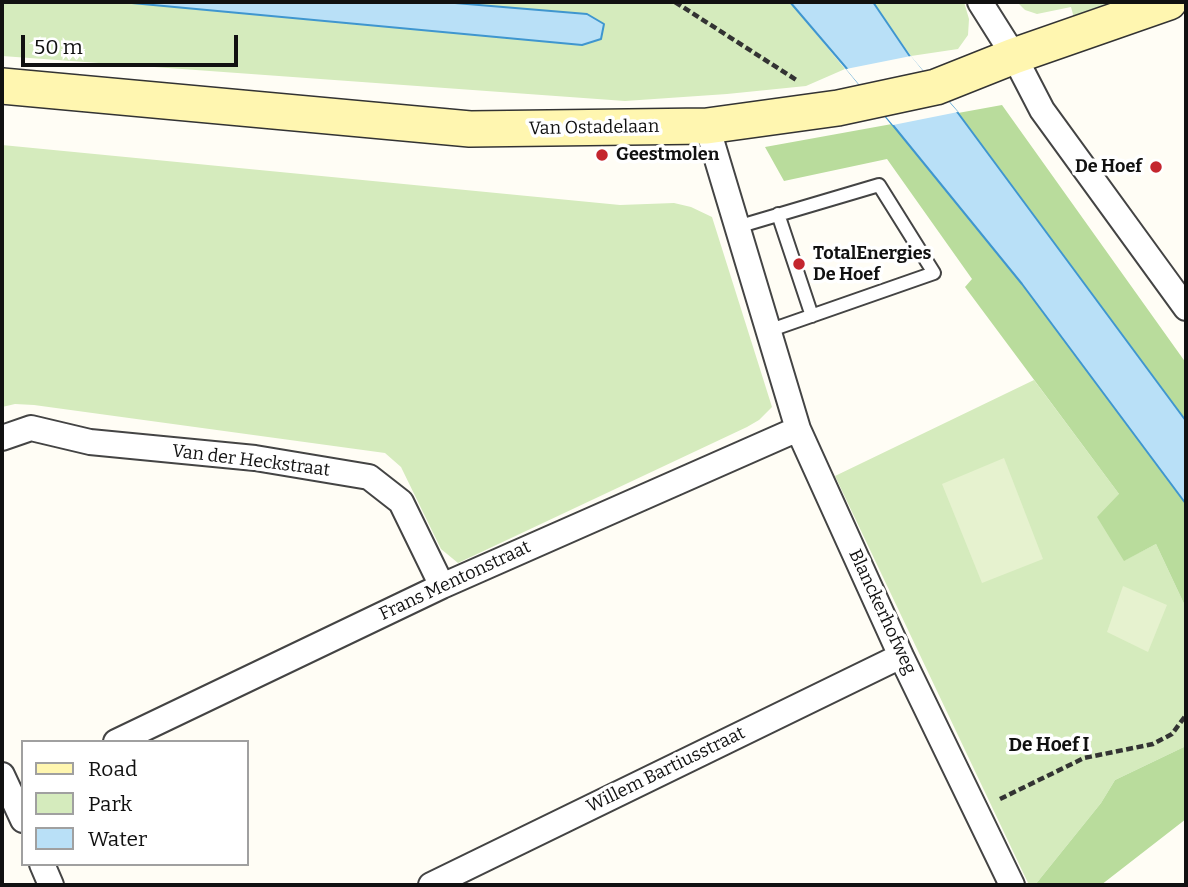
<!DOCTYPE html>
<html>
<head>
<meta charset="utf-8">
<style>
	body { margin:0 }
	#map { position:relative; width:1188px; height:887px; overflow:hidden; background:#fffdf5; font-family:Bitter,serif }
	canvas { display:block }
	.frame { position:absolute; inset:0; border:4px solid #111; pointer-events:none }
	.legend { position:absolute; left:21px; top:740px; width:228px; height:126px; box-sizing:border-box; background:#fff; border:2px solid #a0a0a0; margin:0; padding:9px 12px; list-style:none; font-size:21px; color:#111 }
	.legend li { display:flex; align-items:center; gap:14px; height:35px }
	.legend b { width:35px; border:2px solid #a0a0a0 }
	.scale { position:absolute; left:21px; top:35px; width:217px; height:32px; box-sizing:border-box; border:4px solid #111; border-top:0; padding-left:9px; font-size:21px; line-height:24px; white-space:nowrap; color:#111; -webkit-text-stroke:5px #fff; paint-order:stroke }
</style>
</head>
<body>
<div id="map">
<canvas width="1188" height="887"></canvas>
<div class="frame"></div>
<ul class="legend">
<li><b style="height:9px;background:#fff6b0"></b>Road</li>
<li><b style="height:19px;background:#d5ebbd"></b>Park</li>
<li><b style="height:19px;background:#b9e0f7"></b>Water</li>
</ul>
<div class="scale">50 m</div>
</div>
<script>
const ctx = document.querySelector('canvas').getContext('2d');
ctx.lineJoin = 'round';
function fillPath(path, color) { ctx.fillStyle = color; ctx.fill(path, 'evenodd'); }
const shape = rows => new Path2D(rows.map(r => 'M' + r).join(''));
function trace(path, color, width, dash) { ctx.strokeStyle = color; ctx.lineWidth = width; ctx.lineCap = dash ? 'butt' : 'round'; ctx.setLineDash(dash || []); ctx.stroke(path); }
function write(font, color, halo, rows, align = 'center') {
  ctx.font = font + ' Bitter,serif'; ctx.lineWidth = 7; ctx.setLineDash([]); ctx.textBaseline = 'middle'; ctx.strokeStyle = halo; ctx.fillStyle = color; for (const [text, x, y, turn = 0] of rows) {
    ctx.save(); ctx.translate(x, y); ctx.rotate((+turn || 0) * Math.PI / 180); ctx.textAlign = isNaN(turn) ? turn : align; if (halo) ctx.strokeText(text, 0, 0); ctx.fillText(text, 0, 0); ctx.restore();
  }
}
fillPath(shape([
	[2,2,121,2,582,45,587,14,443,2,790,2,845,69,806,86,727,94,625,101,2,56],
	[873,2,964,2,969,19,968,35,958,49,911,56],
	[1017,2,1127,2,1074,18,1071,7,1037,14,1025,10],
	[2,145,620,205,674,203,691,207,712,217,772,407,759,420,747,427,458,563,441,549,401,467,385,453,34,405,15,404,2,407],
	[1034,380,1119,494,1125,560,1156,544,1186,608,1186,746,1115,780,1101,803,1035,885,1029,885,835,476]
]), '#d5ebbd');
fillPath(shape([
	[1002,105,1186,363,1186,421,958,113],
	[892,124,1022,284,1186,504,1186,608,1156,544,1124,561,1097,517,1119,494,965,287,972,279,887,159,784,181,765,147],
	[1186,746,1186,819,1101,885,1035,885,1101,803,1115,780]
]), '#b9dc9c');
fillPath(shape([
	[1004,458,1043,559,982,583,942,484],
	[1123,586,1167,605,1148,652,1107,632]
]), '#e6f2cf');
const water = shape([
	[121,2,443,2,587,14,604,24,601,39,582,45,121,2],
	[790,2,873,2,911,58,958,113,1186,421,1186,504,1022,284,848,70,790,2]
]);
fillPath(water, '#b9e0f7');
trace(water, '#3f96cf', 2);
fillPath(shape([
	[911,56,936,87,958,112,893,125,846,69]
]), '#fffdf5');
const lane = shape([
	[778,214,812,316],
	[737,227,879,185,934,273,768,331]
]);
const street = shape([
	[980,2,1014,56,1042,110,1186,308],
	[707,126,798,429,901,656,1012,885],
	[2,438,31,428,90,442,255,458,369,477,401,502,442,586],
	[116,742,442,586,798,429],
	[2,775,23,820],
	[42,864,51,885],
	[431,885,901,656]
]);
const secondary = shape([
	[2,86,470,129,707,126,838,108,936,87,1014,56,1169,2]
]);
trace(lane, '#444', 16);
trace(street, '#444', 28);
trace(secondary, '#333', 38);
trace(shape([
	[675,2,798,81],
	[1000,799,1084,758,1153,744,1172,734,1186,715]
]), '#333', 4.5, [7, 3.5]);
trace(lane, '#fff', 12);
trace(street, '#fff', 24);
trace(secondary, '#fff6b0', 35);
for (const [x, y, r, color] of [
	[602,155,7,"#c4262e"],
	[1156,167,7,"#c4262e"],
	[799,264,7,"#c4262e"]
]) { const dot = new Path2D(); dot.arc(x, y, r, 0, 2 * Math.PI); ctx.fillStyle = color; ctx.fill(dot); trace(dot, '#fff', 2.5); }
write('18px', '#111', '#fff', [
	["Van Ostadelaan",594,128,-1],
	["Van der Heckstraat",251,461,7],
	["Frans Mentonstraat",455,581,-25],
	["Blanckerhofweg",882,612,65],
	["Willem Bartiusstraat",666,770,-26]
]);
write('bold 18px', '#111', '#fff', [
	["Geestmolen",616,155],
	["De Hoef",1142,167,"right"],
	["TotalEnergies",813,254],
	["De Hoef",813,275]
], 'left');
write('bold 19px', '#111', '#fff', [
	["De Hoef I",1049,746]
]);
</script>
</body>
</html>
